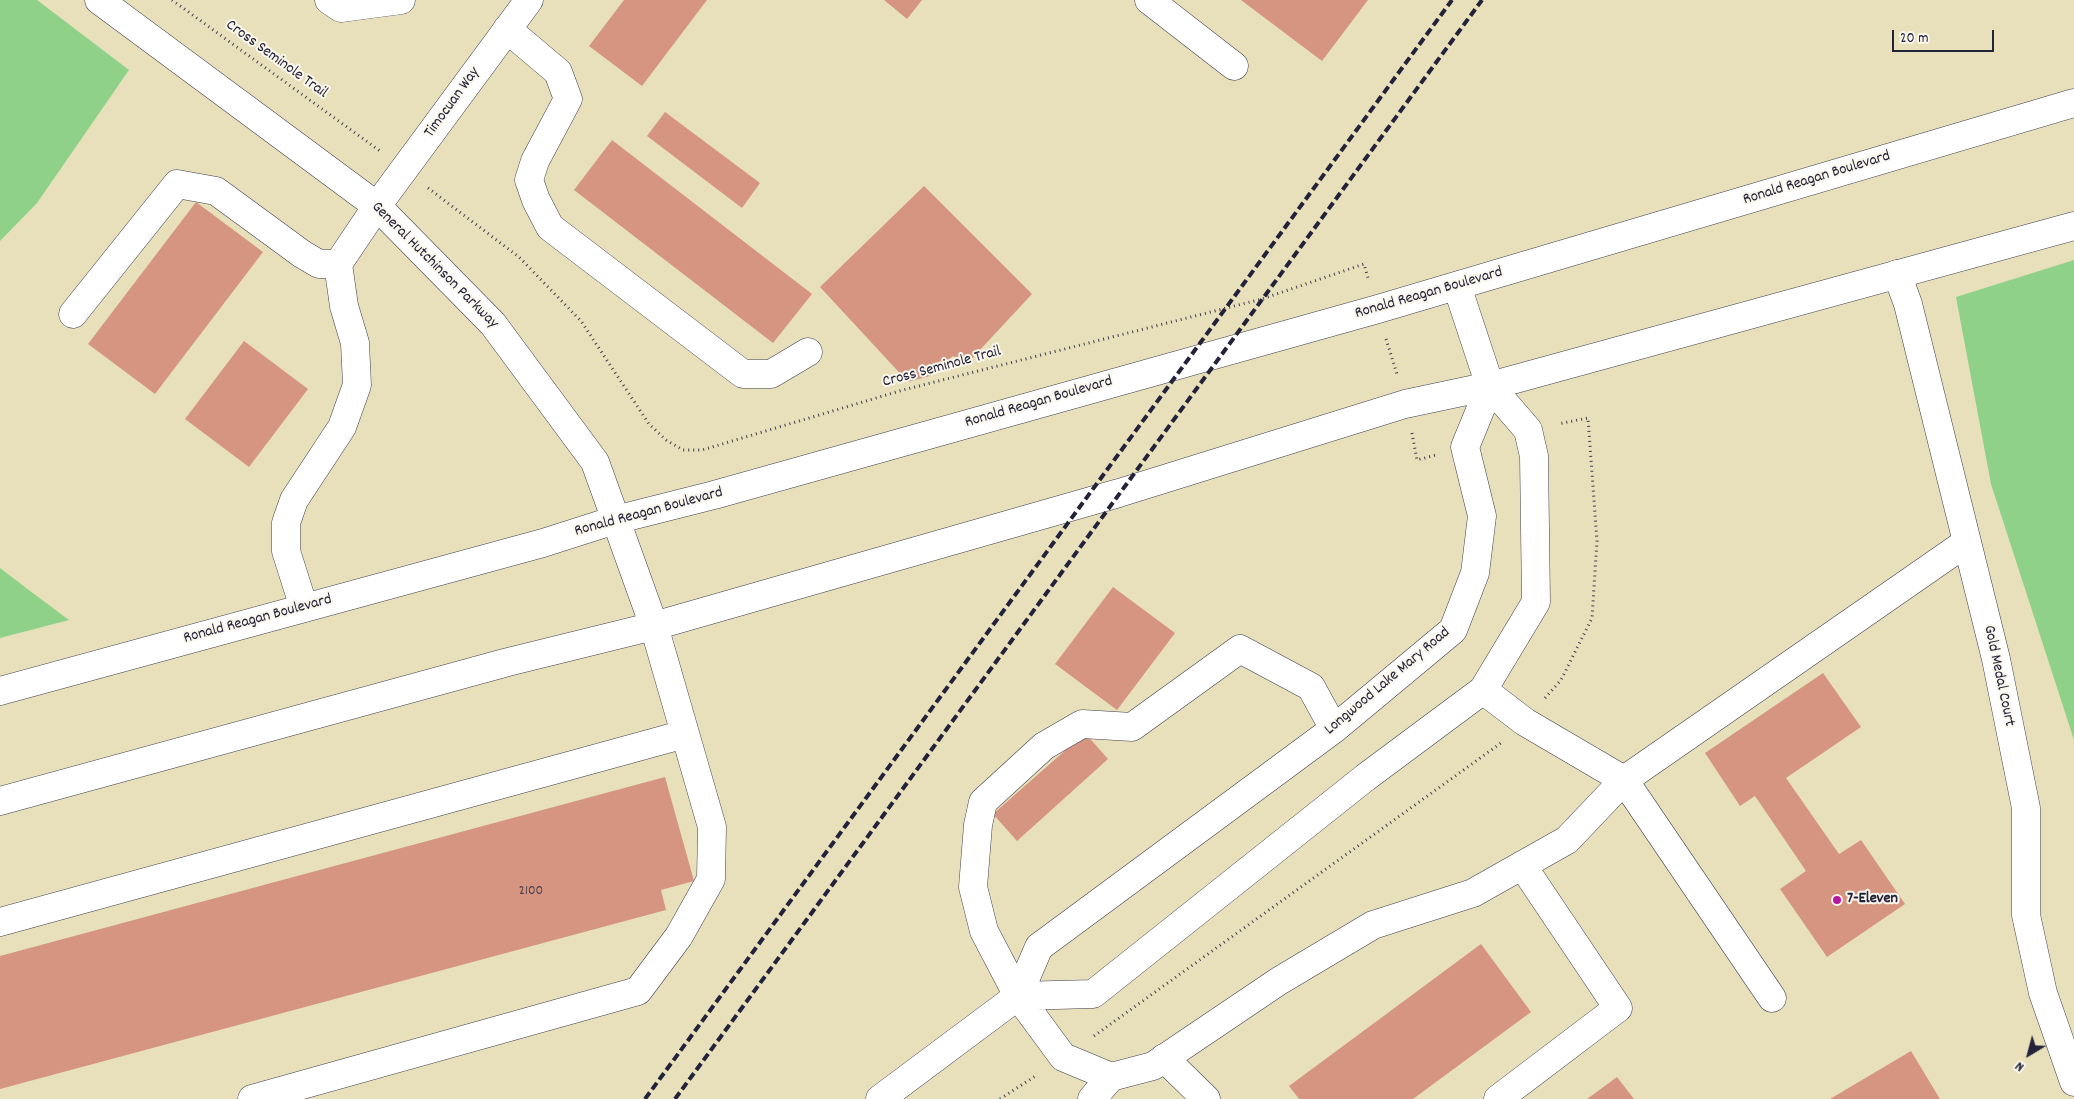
<!DOCTYPE html>
<html>
<head>
<meta charset="utf-8">
<style>
	body { margin:0 }
	#map { position:relative; width:2074px; height:1099px; overflow:hidden; background:#e7e0bb; font-family:Dekko,sans-serif }
	canvas { display:block }
	.north { position:absolute; left:2004px; top:1029px; width:50px; height:50px; -webkit-text-stroke:4px #fbf7ec; paint-order:stroke; rotate:217deg; font-size:14px; font-weight:700; line-height:20px; text-align:center; color:#22223b }
	.north::after { content:''; display:block; margin:auto; width:18px; height:22px; background:#22223b; clip-path:polygon(50% 0,100% 100%,50% 72%,0 100%) }
	.scale { position:absolute; left:1892px; top:30px; width:102px; height:22px; box-sizing:border-box; border:2px solid #22223b; border-top:0; padding-left:6px; font-size:15px; line-height:18px; white-space:nowrap; color:#22223b; -webkit-text-stroke:4px #fbf7ec; paint-order:stroke }
</style>
</head>
<body>
<div id="map">
<canvas width="2074" height="1099"></canvas>
<div class="north">N</div>
<div class="scale">20 m</div>
</div>
<script>
const ctx = document.querySelector('canvas').getContext('2d');
ctx.lineJoin = 'round';
function fillPath(path, color) { ctx.fillStyle = color; ctx.fill(path, 'evenodd'); }
const shape = rows => new Path2D(rows.map(r => 'M' + r).join(''));
function trace(path, color, width, dash) { ctx.strokeStyle = color; ctx.lineWidth = width; ctx.lineCap = dash ? 'butt' : 'round'; ctx.setLineDash(dash || []); ctx.stroke(path); }
function write(font, color, halo, rows, align = 'center') {
  ctx.font = font + ' Dekko,sans-serif'; ctx.lineWidth = 4; ctx.setLineDash([]); ctx.textBaseline = 'middle'; ctx.strokeStyle = halo; ctx.fillStyle = color; for (const [text, x, y, turn = 0] of rows) {
    ctx.save(); ctx.translate(x, y); ctx.rotate((+turn || 0) * Math.PI / 180); ctx.textAlign = isNaN(turn) ? turn : align; if (halo) ctx.strokeText(text, 0, 0); ctx.fillText(text, 0, 0); ctx.restore();
  }
}
fillPath(shape([
	[0,0,37,0,129,70,37,203,0,241],
	[2074,260,2074,740,1991,484,1956,297],
	[0,568,30,591,69,620,0,638]
]), '#8fd189');
fillPath(shape([
	[624,0,707,0,642,86,589,46],
	[884,0,922,0,907,19],
	[1241,0,1368,0,1322,61],
	[665,112,760,183,742,208,647,136],
	[612,140,812,294,773,343,574,190],
	[924,186,1032,294,965,366,953,356,930,376,908,382,820,287],
	[196,202,263,252,155,394,88,344],
	[244,341,308,389,249,467,185,419],
	[1113,587,1175,633,1117,710,1055,664],
	[1823,673,1861,727,1786,778,1839,854,1861,840,1905,904,1827,957,1780,889,1806,871,1755,796,1740,806,1705,753],
	[1085,733,1108,759,1017,841,993,814],
	[665,777,694,881,661,890,666,910,0,1089,0,956],
	[1481,944,1531,1012,1413,1099,1299,1099,1289,1086],
	[1911,1051,1940,1099,1830,1099],
	[1617,1077,1634,1099,1587,1099]
]), '#d69580');
const minor = shape([
	[99,0,377,206,493,324,595,462,654,626,712,827,711,879,679,936,638,991,252,1099],
	[329,0,341,8,401,0],
	[1149,0,1234,66],
	[507,29,558,72,568,99,535,161,529,180,536,200,550,227,743,374,771,374,808,352],
	[1897,274,1908,304,1996,659,2026,808,2026,915,2043,993,2074,1082],
	[73,314,177,184,216,191,302,254,319,264,338,264,377,206,529,0],
	[304,608,286,551,286,523,294,500,342,427,357,385,355,343,344,306,338,264],
	[1483,690,1525,722,1624,780,1772,998],
	[1334,729,1311,687,1240,649,1132,727,1082,724,1044,746,983,802,978,825,973,887,984,931,1018,996,1063,1057,1111,1077,1153,1066,1279,981,1373,925,1473,893,1567,840,1624,780,1967,542],
	[0,922,685,734],
	[1164,1058,1206,1099],
	[880,1099,1018,996,1039,947,1334,729,1453,630,1475,573,1482,516,1465,447,1490,386,1528,430,1534,456,1536,602,1483,690,1366,777,1093,994,1018,996],
	[1092,1099,1111,1077],
	[1498,1099,1618,1008,1522,865]
]);
const major = shape([
	[1457,286,1490,386],
	[0,691,543,543,615,520,714,495,1378,309,2074,103],
	[0,801,508,662,654,626,1119,493,1405,404,1490,386,2074,226]
]);
trace(minor, '#403e4e', 29);
trace(major, '#403e4e', 29);
trace(shape([
	[172,0,380,151],
	[428,188,519,257,581,321,649,424,666,440,683,450,702,450,903,390,1262,299,1364,264,1368,278],
	[1386,339,1397,374],
	[1412,433,1417,460,1436,455],
	[1545,698,1561,680,1592,618,1597,541,1588,418,1558,424],
	[1094,1036,1501,743],
	[1000,1099,1037,1075]
]), '#403e4e', 3, [1, 4]);
trace(minor, '#fff', 28);
trace(major, '#fff', 28);
trace(shape([
	[645,1099,1452,0],
	[675,1099,1482,0]
]), '#22223b', 4, [8, 4]);
for (const [x, y, r, color] of [
	[1837,900,5,"#b5179e"]
]) { const dot = new Path2D(); dot.arc(x, y, r, 0, 2 * Math.PI); ctx.fillStyle = color; ctx.fill(dot); trace(dot, '#fbf7ec', 2); }
write('14px', '#4f3f4c', null, [
	["2100",531,892]
]);
write('16px', '#22223b', '#fbf7ec', [
	["Cross Seminole Trail",276,60,36],
	["Timocuan Way",453,103,-54],
	["Ronald Reagan Boulevard",1817,179,-17],
	["General Hutchinson Parkway",434,266,45],
	["Ronald Reagan Boulevard",1429,294,-16],
	["Cross Seminole Trail",942,368,-15],
	["Ronald Reagan Boulevard",1039,403,-16],
	["Ronald Reagan Boulevard",649,513,-15],
	["Ronald Reagan Boulevard",258,620,-15],
	["Gold Medal Court",1998,676,78],
	["Longwood Lake Mary Road",1388,682,-40]
]);
write('bold 16px', '#22223b', '#fbf7ec', [
	["7-Eleven",1847,900]
], 'left');
</script>
</body>
</html>
